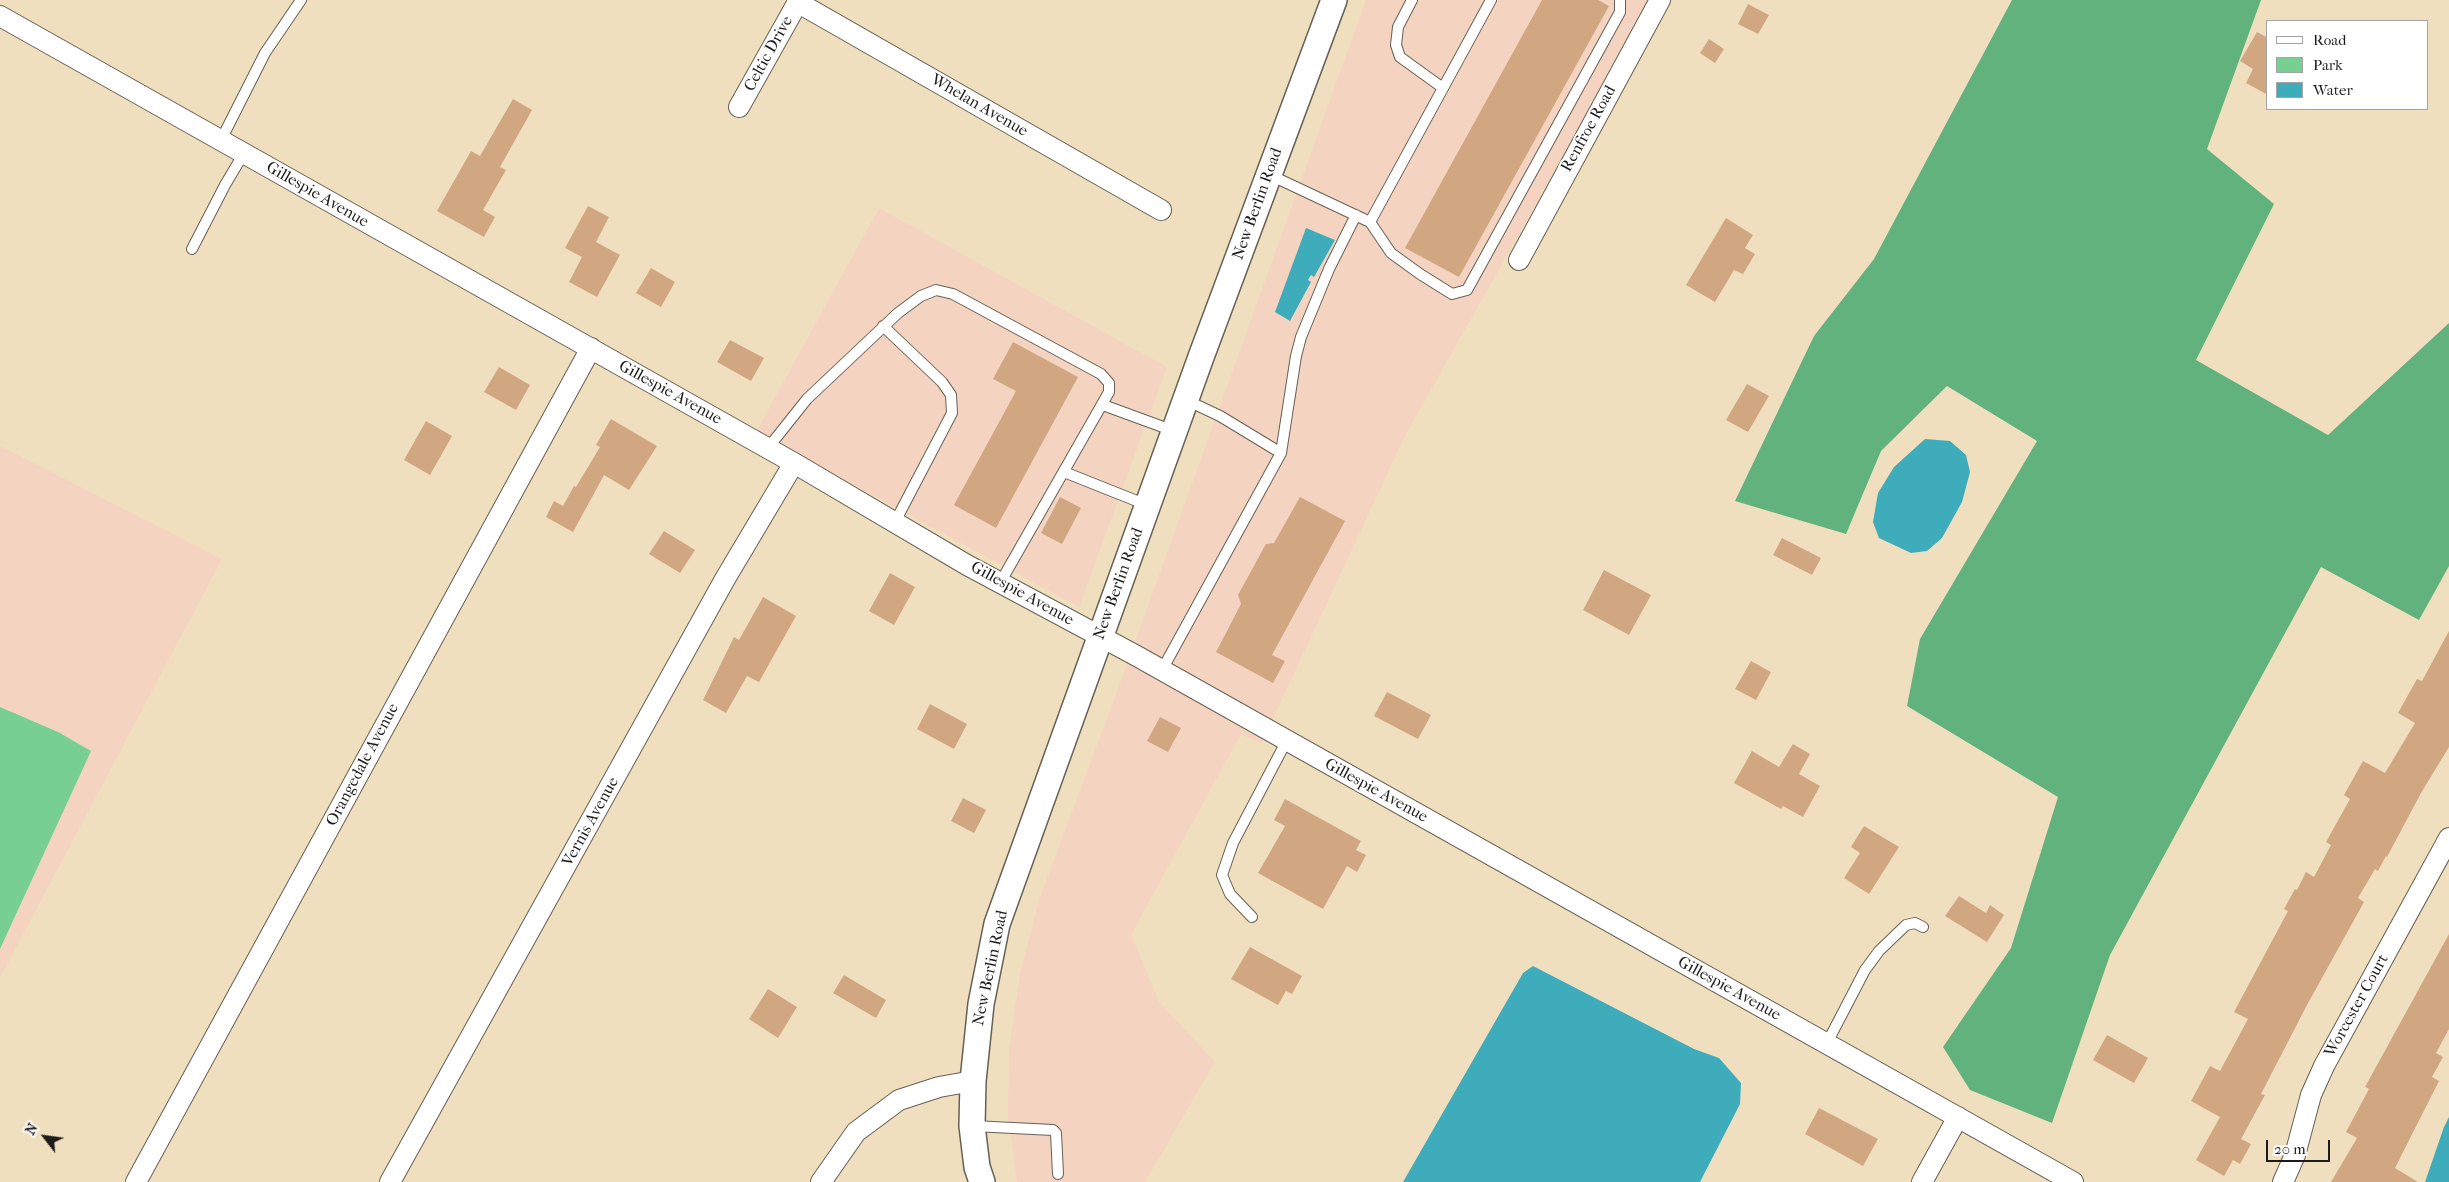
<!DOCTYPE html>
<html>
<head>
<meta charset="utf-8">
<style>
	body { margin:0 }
	#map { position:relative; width:2449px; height:1182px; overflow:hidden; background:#f0dfbf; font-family:"IM FELL French Canon",serif }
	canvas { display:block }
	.legend { position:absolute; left:2266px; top:20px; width:162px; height:90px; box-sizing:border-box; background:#fff; border:1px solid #a4a4a4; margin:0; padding:6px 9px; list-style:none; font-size:15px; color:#1c1c1c }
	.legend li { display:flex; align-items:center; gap:10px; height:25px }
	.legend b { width:25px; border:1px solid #a4a4a4 }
	.north { position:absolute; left:20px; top:1112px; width:50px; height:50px; -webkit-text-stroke:4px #fff; paint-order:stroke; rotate:300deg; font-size:14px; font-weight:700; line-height:20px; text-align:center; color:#1c1c1c }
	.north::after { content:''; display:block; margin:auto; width:18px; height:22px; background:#1c1c1c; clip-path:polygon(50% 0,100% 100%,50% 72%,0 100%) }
	.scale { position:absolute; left:2266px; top:1140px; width:64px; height:22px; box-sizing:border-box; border:2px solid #1c1c1c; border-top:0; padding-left:6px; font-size:15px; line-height:18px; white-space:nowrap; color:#1c1c1c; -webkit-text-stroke:4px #fff; paint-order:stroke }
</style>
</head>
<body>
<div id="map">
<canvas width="2449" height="1182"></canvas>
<ul class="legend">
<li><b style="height:6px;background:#fff"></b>Road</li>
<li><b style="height:14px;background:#78cf94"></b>Park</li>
<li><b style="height:14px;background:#3eacbb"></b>Water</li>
</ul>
<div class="north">N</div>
<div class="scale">20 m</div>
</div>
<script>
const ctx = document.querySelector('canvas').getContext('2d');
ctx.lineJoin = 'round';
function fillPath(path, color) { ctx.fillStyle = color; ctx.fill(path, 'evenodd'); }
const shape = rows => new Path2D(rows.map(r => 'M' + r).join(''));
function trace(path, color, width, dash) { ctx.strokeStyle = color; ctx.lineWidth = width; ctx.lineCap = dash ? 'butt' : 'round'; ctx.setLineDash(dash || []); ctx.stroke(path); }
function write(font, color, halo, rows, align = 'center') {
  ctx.font = font + ' "IM FELL French Canon",serif'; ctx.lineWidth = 4; ctx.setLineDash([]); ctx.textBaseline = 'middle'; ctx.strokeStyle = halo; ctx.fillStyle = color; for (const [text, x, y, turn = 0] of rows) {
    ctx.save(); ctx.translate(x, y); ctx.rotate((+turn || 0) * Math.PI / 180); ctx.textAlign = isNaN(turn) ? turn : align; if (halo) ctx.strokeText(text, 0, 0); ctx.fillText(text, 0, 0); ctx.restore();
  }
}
fillPath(shape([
	[1366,0,1651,0,1405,436,1261,744,1241,734,1131,935,1159,1002,1215,1062,1145,1182,1017,1182,1008,1116,1009,1049,1020,974,1039,900,1125,670],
	[879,208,1167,367,1079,607,756,432],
	[0,446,222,559,0,978]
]), '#f4d3c0');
fillPath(shape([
	[0,707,58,732,91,751,0,949]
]), '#78cf94');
fillPath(shape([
	[2012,0,2261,0,2207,149,2274,204,2196,360,2328,435,2449,323,2449,566,2419,620,2321,567,2110,955,2052,1123,1970,1090,1943,1047,2011,948,2058,797,1907,706,1920,639,2037,441,1947,386,1881,451,1846,534,1735,501,1814,336,1874,259]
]), '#62b27e');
fillPath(shape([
	[1306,228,1335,240,1314,277,1311,275,1308,280,1311,282,1290,321,1275,312],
	[1925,439,1950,441,1966,455,1970,472,1962,502,1942,538,1927,551,1911,553,1879,538,1873,522,1878,493,1894,467],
	[1533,966,1694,1049,1719,1058,1741,1083,1740,1104,1700,1182,1403,1182,1523,973],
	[2449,1117,2449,1182,2425,1182,2444,1127]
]), '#3eacbb');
fillPath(shape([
	[1542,0,1598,0,1609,6,1459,277,1405,248],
	[1748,4,1769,15,1758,34,1738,24],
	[2257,32,2268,38,2268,95,2246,83,2253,69,2240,61],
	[1709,39,1724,49,1715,63,1700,53],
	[513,99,532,110,500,167,506,170,483,210,495,217,484,237,437,211,471,151,480,156],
	[588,206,609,217,596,242,620,255,597,297,569,282,582,257,565,248],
	[1726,218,1753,235,1745,248,1755,254,1743,274,1734,270,1715,302,1686,285],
	[651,268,675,282,661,307,636,293],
	[730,340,764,358,751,381,717,362],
	[1013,342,1078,377,996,528,954,505,1016,391,993,379],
	[499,367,530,385,516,410,484,392],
	[1747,384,1769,396,1748,432,1726,420],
	[611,419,657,446,629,490,604,475,573,532,546,517,554,501,563,506,574,486,576,487,600,447,596,445],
	[426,421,452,436,430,475,404,460],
	[1060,497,1081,508,1062,544,1041,533],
	[1300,497,1345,521,1272,655,1285,661,1273,683,1216,652,1241,604,1238,595,1266,544,1274,543],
	[664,531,695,550,680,573,649,554],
	[1782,538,1821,558,1812,575,1773,555],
	[1604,570,1651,595,1629,635,1583,610],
	[890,573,915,587,894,625,869,611],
	[763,597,796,616,759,682,747,676,726,713,703,700,734,637,739,640],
	[2449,631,2449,747,2421,793,2387,857,2386,856,2378,871,2375,869,2358,898,2364,902,2307,1005,2261,1094,2265,1095,2241,1139,2251,1144,2240,1164,2233,1160,2224,1176,2196,1160,2220,1117,2191,1101,2210,1066,2220,1071,2248,1019,2234,1012,2288,911,2284,909,2295,889,2297,890,2306,872,2314,877,2331,845,2326,842,2350,799,2344,795,2363,761,2385,773,2415,723,2398,713,2417,679,2422,681],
	[1751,661,1771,672,1756,700,1735,689],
	[1387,692,1431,715,1418,739,1374,716],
	[930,704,967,724,954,749,917,729],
	[1160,717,1181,728,1168,752,1147,741],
	[1793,744,1810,754,1799,774,1820,786,1803,817,1783,806,1781,809,1734,783,1752,751,1779,767],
	[963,798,986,810,974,833,951,821],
	[1285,799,1361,841,1356,850,1366,855,1357,872,1347,866,1323,909,1258,873,1285,826,1274,820],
	[1864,826,1899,847,1869,894,1844,878,1860,853,1851,847],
	[1959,896,1986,913,1990,905,2004,915,1987,942,1945,916],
	[2449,934,2449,1029,2436,1053,2443,1057,2432,1077,2439,1081,2395,1168,2418,1182,2331,1182,2357,1138,2346,1132,2369,1089,2365,1087],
	[1250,947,1302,976,1292,994,1286,991,1278,1005,1231,979],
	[844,975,886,1000,876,1018,833,993],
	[768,989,797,1007,778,1038,749,1019],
	[2107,1035,2148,1058,2134,1083,2093,1060],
	[1819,1108,1878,1139,1863,1166,1805,1134]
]), '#d1a781');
const service = shape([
	[1412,0,1398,27,1396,45,1400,57,1443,88],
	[221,140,265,53,301,0],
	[1270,175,1370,222,1491,0],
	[1370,222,1391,253,1420,274,1452,294,1467,290,1620,12,1620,0],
	[192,249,225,185,244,153],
	[883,326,942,382,951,395,952,413,895,522],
	[1103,405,1174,431],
	[768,448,807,399,898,313,921,296,936,290,953,294,1101,374,1109,383,1109,392,1000,583],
	[1281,453,1296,356,1301,337,1329,269,1356,215],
	[1064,472,1147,505],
	[1162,670,1281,453,1220,416,1186,400],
	[1252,917,1230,894,1222,875,1233,843,1287,740],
	[1827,1043,1865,970,1879,951,1906,925,1915,923,1923,927],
	[973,1126,1053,1130,1056,1133,1058,1174]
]);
const minor = shape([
	[797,2,1161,210],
	[0,16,794,463,967,565,1135,655,2073,1182],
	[739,107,799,0],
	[1519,260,1660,0],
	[136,1182,591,348],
	[390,1182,725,579,794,463],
	[821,1182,856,1132,899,1100,939,1087,973,1081],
	[1922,1182,1958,1117],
	[2283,1182,2295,1155,2311,1095,2324,1066,2449,838]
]);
const tertiary = shape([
	[982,1182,977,1167,972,1126,973,1081,981,1004,997,924,1201,357,1334,0]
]);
trace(service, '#666055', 12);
trace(minor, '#666055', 22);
trace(tertiary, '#666055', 28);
trace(service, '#fff', 10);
trace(minor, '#fff', 20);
trace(tertiary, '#fff', 25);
write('16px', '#1c1c1c', '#fff', [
	["Celtic Drive",769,54,-61],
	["Whelan Avenue",979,106,30],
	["Renfroe Road",1589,129,-61],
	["Gillespie Avenue",317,195,30],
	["New Berlin Road",1258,204,-70],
	["Gillespie Avenue",670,393,29],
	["New Berlin Road",1119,584,-70],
	["Gillespie Avenue",1022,594,29],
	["Orangedale Avenue",363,765,-62],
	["Gillespie Avenue",1376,791,29],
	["Vernis Avenue",591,822,-61],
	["New Berlin Road",991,968,-78],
	["Gillespie Avenue",1729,989,29],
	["Worcester Court",2357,1006,-61]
]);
</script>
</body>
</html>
